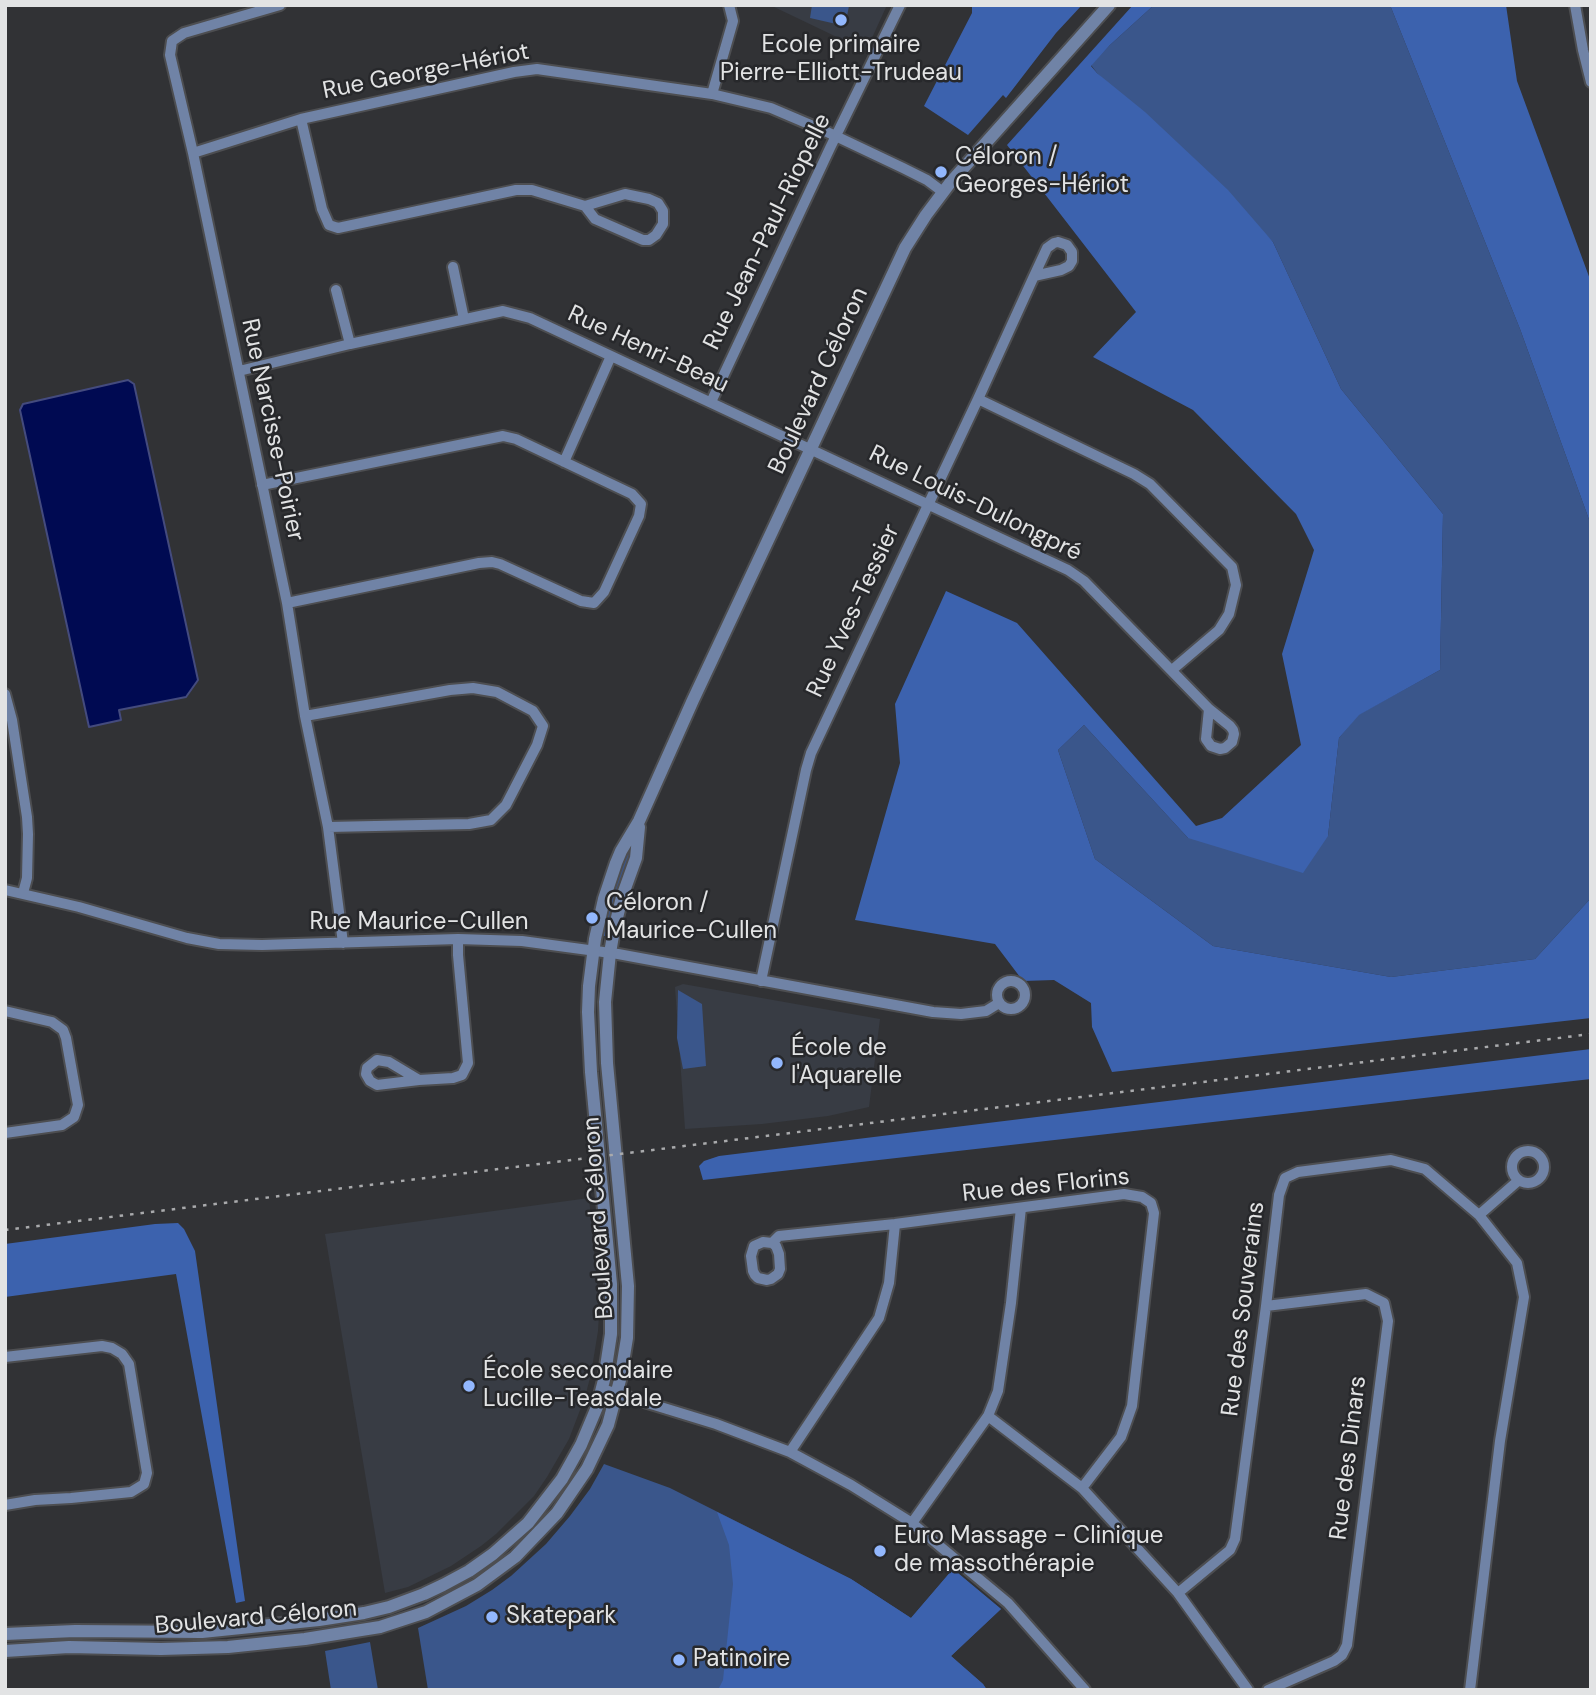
<!DOCTYPE html>
<html>
<head>
<meta charset="utf-8">
<style>
	body { margin:0 }
	#map { position:relative; width:1596px; height:1695px; overflow:hidden; background:#313235; font-family:"DM Sans",sans-serif }
	canvas { display:block }
	.frame { position:absolute; inset:0; border:7px solid #e2e3e4; pointer-events:none }
</style>
</head>
<body>
<div id="map">
<canvas width="1596" height="1695"></canvas>
<div class="frame"></div>
</div>
<script>
const ctx = document.querySelector('canvas').getContext('2d');
ctx.lineJoin = 'round';
function fillPath(path, color) { ctx.fillStyle = color; ctx.fill(path, 'evenodd'); }
const shape = rows => new Path2D(rows.map(r => 'M' + r).join(''));
function trace(path, color, width, dash) { ctx.strokeStyle = color; ctx.lineWidth = width; ctx.lineCap = dash ? 'butt' : 'round'; ctx.setLineDash(dash || []); ctx.stroke(path); }
function write(font, color, halo, rows, align = 'center') {
  ctx.font = font + ' "DM Sans",sans-serif'; ctx.lineWidth = 5; ctx.setLineDash([]); ctx.textBaseline = 'middle'; ctx.strokeStyle = halo; ctx.fillStyle = color; for (const [text, x, y, turn = 0] of rows) {
    ctx.save(); ctx.translate(x, y); ctx.rotate((+turn || 0) * Math.PI / 180); ctx.textAlign = isNaN(turn) ? turn : align; if (halo) ctx.strokeText(text, 0, 0); ctx.fillText(text, 0, 0); ctx.restore();
  }
}
fillPath(shape([
	[770,5,887,5,866,51],
	[683,984,880,1019,869,1107,828,1116,762,1124,685,1129,675,987],
	[589,1198,598,1293,599,1313,598,1331,591,1374,585,1397,569,1439,547,1477,534,1496,496,1534,481,1546,451,1566,408,1587,385,1593,325,1234]
]), '#383c44');
fillPath(shape([
	[812,5,849,6,845,26,810,18],
	[1154,5,1390,5,1520,329,1591,525,1591,898,1535,959,1391,977,1213,946,1095,859,1058,750,1084,725,1188,838,1328,836,1339,738,1358,715,1440,670,1443,514,1341,389,1273,242,1097,73,1091,65,1110,45],
	[626,853,631,855,615,898,606,936,602,936,613,891],
	[678,990,702,1004,706,1066,683,1069,677,1038],
	[604,1464,670,1488,851,1579,911,1618,953,1569,1001,1609,951,1656,983,1684,987,1690,428,1690,418,1628,466,1606,492,1590,511,1576,546,1544,570,1516,590,1489],
	[370,1642,378,1690,331,1690,325,1651]
]), '#3a568b');
fillPath(shape([
	[972,5,1082,5,1056,33,1006,98,1003,95,968,135,924,106,972,13],
	[1133,5,1154,5,1110,45,1091,66,1097,73,1145,112,1228,190,1273,242,1341,389,1443,514,1440,670,1359,715,1339,738,1328,836,1303,873,1188,838,1084,725,1058,750,1095,859,1213,946,1391,977,1535,959,1591,898,1591,1018,1112,1072,1092,1027,1091,1003,1054,980,1023,981,995,944,855,920,900,763,895,704,946,591,1017,623,1196,826,1222,818,1301,745,1282,654,1314,550,1296,514,1193,410,1093,357,1136,312,1007,145],
	[1390,5,1506,5,1517,81,1591,282,1591,525,1520,329],
	[1591,1049,1591,1079,703,1180,699,1166,704,1161,719,1156],
	[178,1223,184,1229,195,1251,245,1601,236,1603,176,1274,5,1297,5,1244,155,1224],
	[717,1512,851,1579,911,1618,953,1569,1001,1609,951,1656,983,1684,987,1690,718,1690,723,1680,733,1584,729,1545]
]), '#3c62ae');
const water = shape([
	[128,380,134,384,198,680,186,697,119,710,121,720,89,727,20,410,23,404,128,380]
]);
fillPath(water, '#000a52');
trace(water, '#444b7e', 2);
const minor = shape([
	[280,5,184,33,172,41,170,55,193,153,287,603,305,716,328,827,343,943],
	[1575,5,1583,50,1591,82],
	[712,94,733,21,729,5],
	[301,119,322,209,329,225,338,228,516,190,532,190,585,206,625,194,649,199,658,203,663,211,663,224,656,235,649,240,643,240,595,219,585,206],
	[193,153,301,119,514,72,537,69,712,94,771,108,825,131,903,168,927,180,943,192],
	[1058,242,1067,245,1072,252,1072,261,1069,266,1061,270,1034,276,1047,248,1054,243,1058,242],
	[453,267,464,319],
	[336,290,350,344],
	[239,371,350,344,503,311,530,318,1068,570,1084,581,1209,709],
	[978,399,1134,474,1150,484,1232,567,1236,585,1229,614,1219,630,1172,670],
	[711,402,830,148,900,5],
	[564,462,611,356],
	[262,485,503,436,516,439,632,494,641,504,639,516,604,592,594,603,581,601,500,564,492,562,479,563,287,603],
	[5,694,12,720,27,817,28,834,27,878,23,893],
	[1209,709,1230,726,1233,730,1234,734,1232,742,1225,748,1220,749,1211,746,1206,739,1209,709],
	[305,716,450,690,473,688,497,692,533,711,543,726,537,745,506,805,491,820,469,824,328,827],
	[5,890,79,907,187,938,219,944,262,945,458,939,522,941,618,954,933,1012,961,1014,986,1011,999,1003],
	'997 995a14 14 0 1 1 28 0a14 14 0 1 1-28 0Z',
	[761,981,806,770,811,753,978,399,1034,276],
	[5,1011,52,1022,63,1030,66,1038,78,1105,74,1117,62,1125,5,1133],
	[419,1080,389,1062,377,1060,367,1068,366,1074,370,1081,377,1085,419,1080,453,1078,462,1075,468,1063,458,955,458,939],
	'1512 1167a16 16 0 1 1 32 0a16 16 0 1 1-32 0Z',
	[1479,1215,1519,1180],
	[763,1242,772,1243,776,1246,779,1254,780,1269,778,1274,771,1279,767,1280,758,1278,755,1275,753,1271,751,1256,754,1246,763,1242],
	[772,1243,779,1236,895,1224,1124,1194,1142,1197,1151,1203,1154,1213,1132,1406,1121,1437,1082,1488],
	[1266,1306,1366,1294,1384,1303,1388,1321,1347,1645,1342,1655,1334,1661,1268,1690],
	[5,1357,102,1346,112,1348,122,1354,129,1364,147,1473,144,1484,131,1492,71,1498,35,1500,5,1505],
	[602,1389,716,1424,790,1452,851,1485,912,1523,1008,1603,1085,1690],
	[988,1416,1082,1488,1178,1593,1248,1690],
	[790,1452,879,1318,889,1283,895,1224],
	[912,1523,988,1416,998,1391,1011,1303,1021,1208],
	[1178,1593,1230,1550,1235,1539,1266,1306,1279,1195,1285,1178,1298,1172,1391,1160,1425,1169,1479,1215,1517,1263,1524,1297,1500,1441,1470,1690]
]);
const tertiary = shape([
	[5,1634,75,1631,202,1632,319,1620,364,1613,389,1607,424,1594,443,1585,469,1571,493,1554,528,1523,562,1479,581,1445,597,1407,604,1380,611,1334,611,1284,591,1072,588,1012,589,986,595,939,604,899,616,863,621,851,639,821,693,700,905,248,926,215,950,183,1109,5],
	[5,1651,69,1647,161,1649,228,1647,305,1639,380,1627,426,1612,477,1585,515,1557,557,1513,587,1469,608,1425,620,1380,627,1338,628,1286,607,1063,605,1002,610,953,614,930,622,897,636,858,639,827]
]);
trace(minor, '#4d4e51', 14);
trace(tertiary, '#4d4e51', 16);
trace(minor, '#7083a6', 10);
trace(tertiary, '#7083a6', 12);
trace(shape([
	[5,1230,1591,1034]
]), '#a9aaac', 2.5, [3.5, 7]);
for (const [x, y, r, color] of [
	[841,20,7,"#92b7fd"],
	[941,172,7,"#92b7fd"],
	[592,918,7,"#92b7fd"],
	[777,1063,7,"#92b7fd"],
	[469,1386,7,"#92b7fd"],
	[880,1551,7,"#92b7fd"],
	[492,1617,7,"#92b7fd"],
	[679,1660,7,"#92b7fd"]
]) { const dot = new Path2D(); dot.arc(x, y, r, 0, 2 * Math.PI); ctx.fillStyle = color; ctx.fill(dot); trace(dot, '#27282b', 2.5); }
write('24px', '#e2e3e4', '#27282b', [
	["Ecole primaire",841,46,"center"],
	["Pierre-Elliott-Trudeau",841,74,"center"],
	["Céloron /",955,158],
	["Georges-Hériot",955,186],
	["Céloron /",606,904],
	["Maurice-Cullen",606,932],
	["École de",791,1049],
	["l'Aquarelle",791,1077],
	["École secondaire",483,1372],
	["Lucille-Teasdale",483,1400],
	["Euro Massage - Clinique",894,1537],
	["de massothérapie",894,1565],
	["Skatepark",506,1617],
	["Patinoire",693,1660]
], 'left');
write('24px', '#e2e3e4', '#27282b', [
	["Rue George-Hériot",426,72,-11],
	["Rue Jean-Paul-Riopelle",768,232,-64],
	["Rue Henri-Beau",648,350,25],
	["Boulevard Céloron",819,381,-65],
	["Rue Narcisse-Poirier",272,430,78],
	["Rue Louis-Dulongpré",975,504,26],
	["Rue Yves-Tessier",854,611,-65],
	["Rue Maurice-Cullen",419,923],
	["Rue des Florins",1046,1186,-6],
	["Boulevard Céloron",599,1218,-94],
	["Rue des Souverains",1244,1309,-83],
	["Rue des Dinars",1349,1458,-83],
	["Boulevard Céloron",256,1618,-5]
]);
</script>
</body>
</html>
